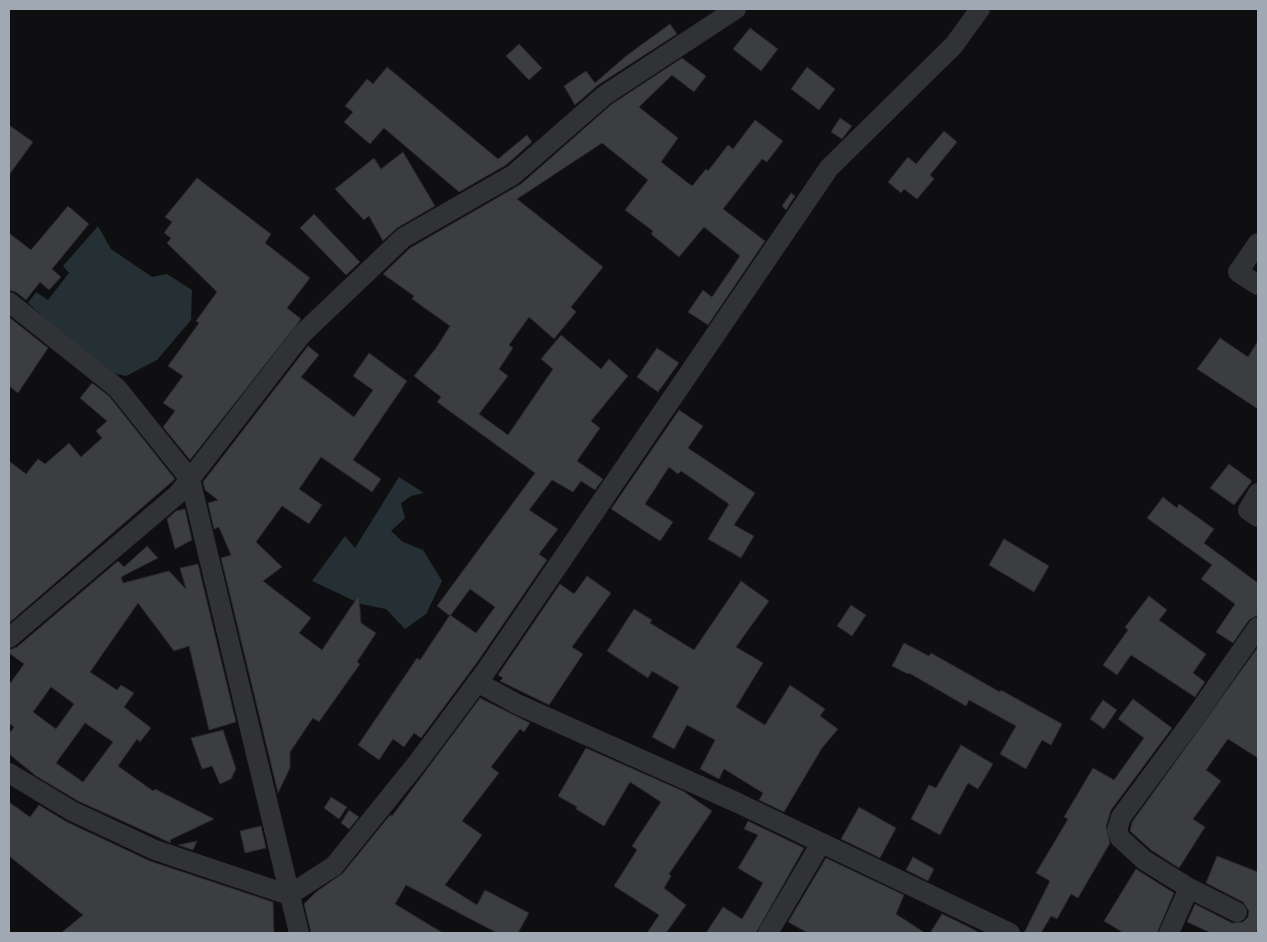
<!DOCTYPE html>
<html>
<head>
<meta charset="utf-8">
<style>
	body { margin:0 }
	#map { position:relative; width:1267px; height:942px; overflow:hidden; background:#0f0f11; font-family:Arial,sans-serif }
	canvas { display:block }
	.frame { position:absolute; inset:0; border:10px solid #9fa8b3; pointer-events:none }
</style>
</head>
<body>
<div id="map">
<canvas width="1267" height="942"></canvas>
<div class="frame"></div>
</div>
<script>
const ctx = document.querySelector('canvas').getContext('2d');
ctx.lineJoin = 'round';
function fillPath(path, color) { ctx.fillStyle = color; ctx.fill(path, 'evenodd'); }
const shape = rows => new Path2D(rows.map(r => 'M' + r).join(''));
function trace(path, color, width, dash) { ctx.strokeStyle = color; ctx.lineWidth = width; ctx.lineCap = dash ? 'butt' : 'round'; ctx.setLineDash(dash || []); ctx.stroke(path); }
fillPath(shape([
	[98,226,111,249,152,277,167,274,192,290,191,320,157,360,126,376,104,371,28,303,36,292,48,300,69,273,63,266],
	[399,477,424,493,411,496,401,503,405,518,391,531,403,542,423,550,442,581,426,614,405,629,386,609,361,604,312,581,345,536,355,548]
]), '#253035');
const building = shape([
	[670,24,677,34,598,85,575,105,564,86,586,71,595,83,626,56,670,24],
	[750,28,778,49,761,71,733,49,750,28],
	[519,44,542,68,529,80,506,56,519,44],
	[682,58,706,76,694,92,672,75,639,107,678,138,661,162,692,186,706,169,708,171,728,145,733,149,755,120,783,141,767,162,762,159,723,209,765,241,708,325,688,312,703,290,712,297,740,256,704,227,679,257,651,234,653,231,625,210,648,180,602,143,517,199,603,267,571,307,576,312,554,339,529,317,509,345,513,348,499,369,508,376,479,414,508,435,553,369,541,359,561,335,601,369,609,359,628,376,591,421,600,428,577,461,603,479,595,490,581,481,573,492,552,480,529,510,558,529,539,554,547,560,478,661,421,738,414,733,404,747,393,739,379,760,358,745,417,658,420,660,450,615,476,633,495,607,470,589,450,616,437,606,535,473,437,402,441,397,414,376,436,348,450,326,412,299,414,296,383,274,410,248,521,184,612,104,682,58],
	[387,67,498,159,527,135,532,142,506,165,459,192,384,128,370,144,344,122,353,112,345,106,367,79,373,84,387,67],
	[807,67,835,89,819,110,791,89,807,67],
	[840,118,852,126,842,139,831,132,840,118],
	[9,125,33,142,9,175,9,125],
	[944,131,957,142,930,175,934,179,917,199,904,189,901,193,888,182,908,157,916,164,944,131],
	[403,152,435,206,397,228,383,241,369,216,364,220,335,189,374,158,381,169,403,152],
	[197,178,271,234,265,243,310,278,287,308,301,319,190,460,163,427,175,411,163,403,183,376,168,366,199,323,196,321,217,292,167,243,171,238,164,233,172,222,165,217,197,178],
	[791,193,795,196,786,210,782,206,791,193],
	[68,206,89,224,52,269,61,277,49,290,40,282,26,300,16,292,9,290,9,233,31,250,68,206],
	[314,214,360,262,346,275,300,228,314,214],
	[9,317,48,348,18,393,9,386,9,317],
	[1220,338,1248,357,1258,341,1258,409,1197,369,1220,338],
	[308,346,319,355,301,377,354,417,373,390,353,376,369,353,407,381,353,460,381,479,372,492,321,457,299,489,322,505,309,524,282,506,256,542,282,567,263,581,311,618,299,633,322,650,359,595,361,623,376,633,357,662,360,664,319,722,313,718,290,752,290,768,278,793,221,558,231,555,219,527,214,529,208,503,218,500,205,490,203,482,308,346],
	[657,348,679,363,658,392,637,377,657,348],
	[92,383,109,396,175,479,9,623,9,461,26,474,38,459,45,464,69,443,81,457,102,438,96,431,107,421,80,398,92,383],
	[679,410,703,426,688,448,755,493,734,525,754,536,741,558,708,539,729,504,681,471,678,474,669,467,645,504,673,522,660,541,611,509,679,410],
	[1229,464,1252,481,1234,505,1210,488,1229,464],
	[1163,497,1177,508,1179,504,1214,529,1204,543,1258,583,1258,615,1249,620,1233,643,1216,632,1235,604,1201,579,1212,565,1147,518,1163,497],
	[185,509,192,540,175,549,167,519,176,511,185,509],
	[1004,539,1049,566,1034,592,989,565,1004,539],
	[147,546,158,558,121,577,123,583,169,571,186,589,180,568,198,564,236,722,209,730,189,646,174,651,138,603,90,672,117,690,121,685,134,693,124,707,151,728,140,742,137,739,118,766,153,791,155,789,214,819,170,840,171,843,78,801,36,776,9,754,9,734,14,727,9,723,9,685,24,664,9,653,9,650,17,647,118,561,124,567,147,546],
	[51,687,74,704,56,729,33,712,51,687],
	[85,723,113,742,83,782,56,763,85,723],
	[587,576,611,593,572,647,583,654,549,705,500,681,503,678,498,675,560,584,574,594,587,576],
	[741,581,769,601,736,647,763,663,736,707,765,725,790,685,825,709,820,716,838,729,822,748,784,812,759,800,763,793,724,769,719,779,700,769,715,740,687,725,674,749,652,737,679,687,652,671,648,678,607,651,634,609,652,620,650,623,694,650,741,581],
	[1149,596,1167,610,1159,620,1206,654,1193,673,1205,682,1195,697,1131,655,1117,675,1103,665,1128,630,1125,627,1149,596],
	[851,605,866,615,852,636,837,626,851,605],
	[904,643,929,656,931,653,1000,692,1001,690,1062,724,1051,745,1042,740,1026,769,1000,754,1016,726,969,700,966,706,909,673,908,674,892,666,904,643],
	[1258,647,1258,758,1228,739,1206,770,1221,781,1193,819,1205,827,1179,868,1151,850,1130,831,1132,822,1258,647],
	[480,698,530,723,524,732,520,729,491,767,499,773,462,821,482,835,445,885,477,905,485,890,529,913,518,933,497,933,406,885,395,904,443,933,311,933,304,904,316,892,343,873,390,815,392,816,480,698],
	[1133,699,1172,728,1111,810,1106,827,1110,843,1078,898,1071,894,1057,919,1051,916,1041,933,1024,933,1050,881,1036,873,1068,819,1064,817,1093,768,1114,780,1144,738,1118,719,1133,699],
	[1103,700,1117,710,1104,729,1090,719,1103,700],
	[223,730,236,769,231,779,220,784,212,766,202,769,191,738,223,730],
	[961,745,993,764,978,789,968,783,940,835,911,819,929,785,936,788,961,745],
	[586,748,683,791,712,811,669,874,671,876,664,888,686,905,666,933,647,933,659,915,614,886,637,850,632,846,661,802,630,782,604,826,576,809,577,807,558,796,586,748],
	[331,797,347,807,339,819,324,808,331,797],
	[9,802,30,817,39,805,67,822,150,861,273,902,274,933,61,933,83,915,9,856,9,802],
	[859,807,896,828,880,858,841,839,859,807],
	[349,810,359,817,349,829,341,823,349,810],
	[748,821,804,848,756,933,706,933,723,907,742,919,763,883,738,868,758,835,744,829,748,821],
	[261,826,266,848,245,853,240,831,261,826],
	[197,841,193,850,178,845,197,841],
	[1217,856,1258,872,1258,927,1256,933,1211,933,1187,922,1195,904,1232,923,1243,922,1248,917,1249,911,1243,902,1206,883,1217,856],
	[913,857,934,869,928,881,906,870,913,857],
	[826,858,904,895,896,914,925,933,808,933,788,922,826,858],
	[1136,869,1174,893,1157,933,1124,933,1104,921,1136,869],
	[942,914,967,926,980,933,930,933,942,914]
]);
fillPath(building, '#3b3d41');
trace(building, '#29292d', 1);
trace(shape([
	[1258,243,1238,272,1258,285],
	[9,302,117,388,190,479,178,494,9,638],
	[1258,493,1248,510,1258,517],
	[477,682,517,704,738,803,1010,933],
	[9,773,72,811,155,850,289,895,334,866,418,762,488,668,829,168,954,45,980,9],
	[1237,912,1189,888,1144,860,1120,838,1117,830,1121,817,1198,713,1258,627],
	[299,933,190,479,302,334,403,238,513,175,605,95,736,9],
	[768,933,821,843],
	[1169,933,1189,888]
]), '#303236', 20);
</script>
</body>
</html>
